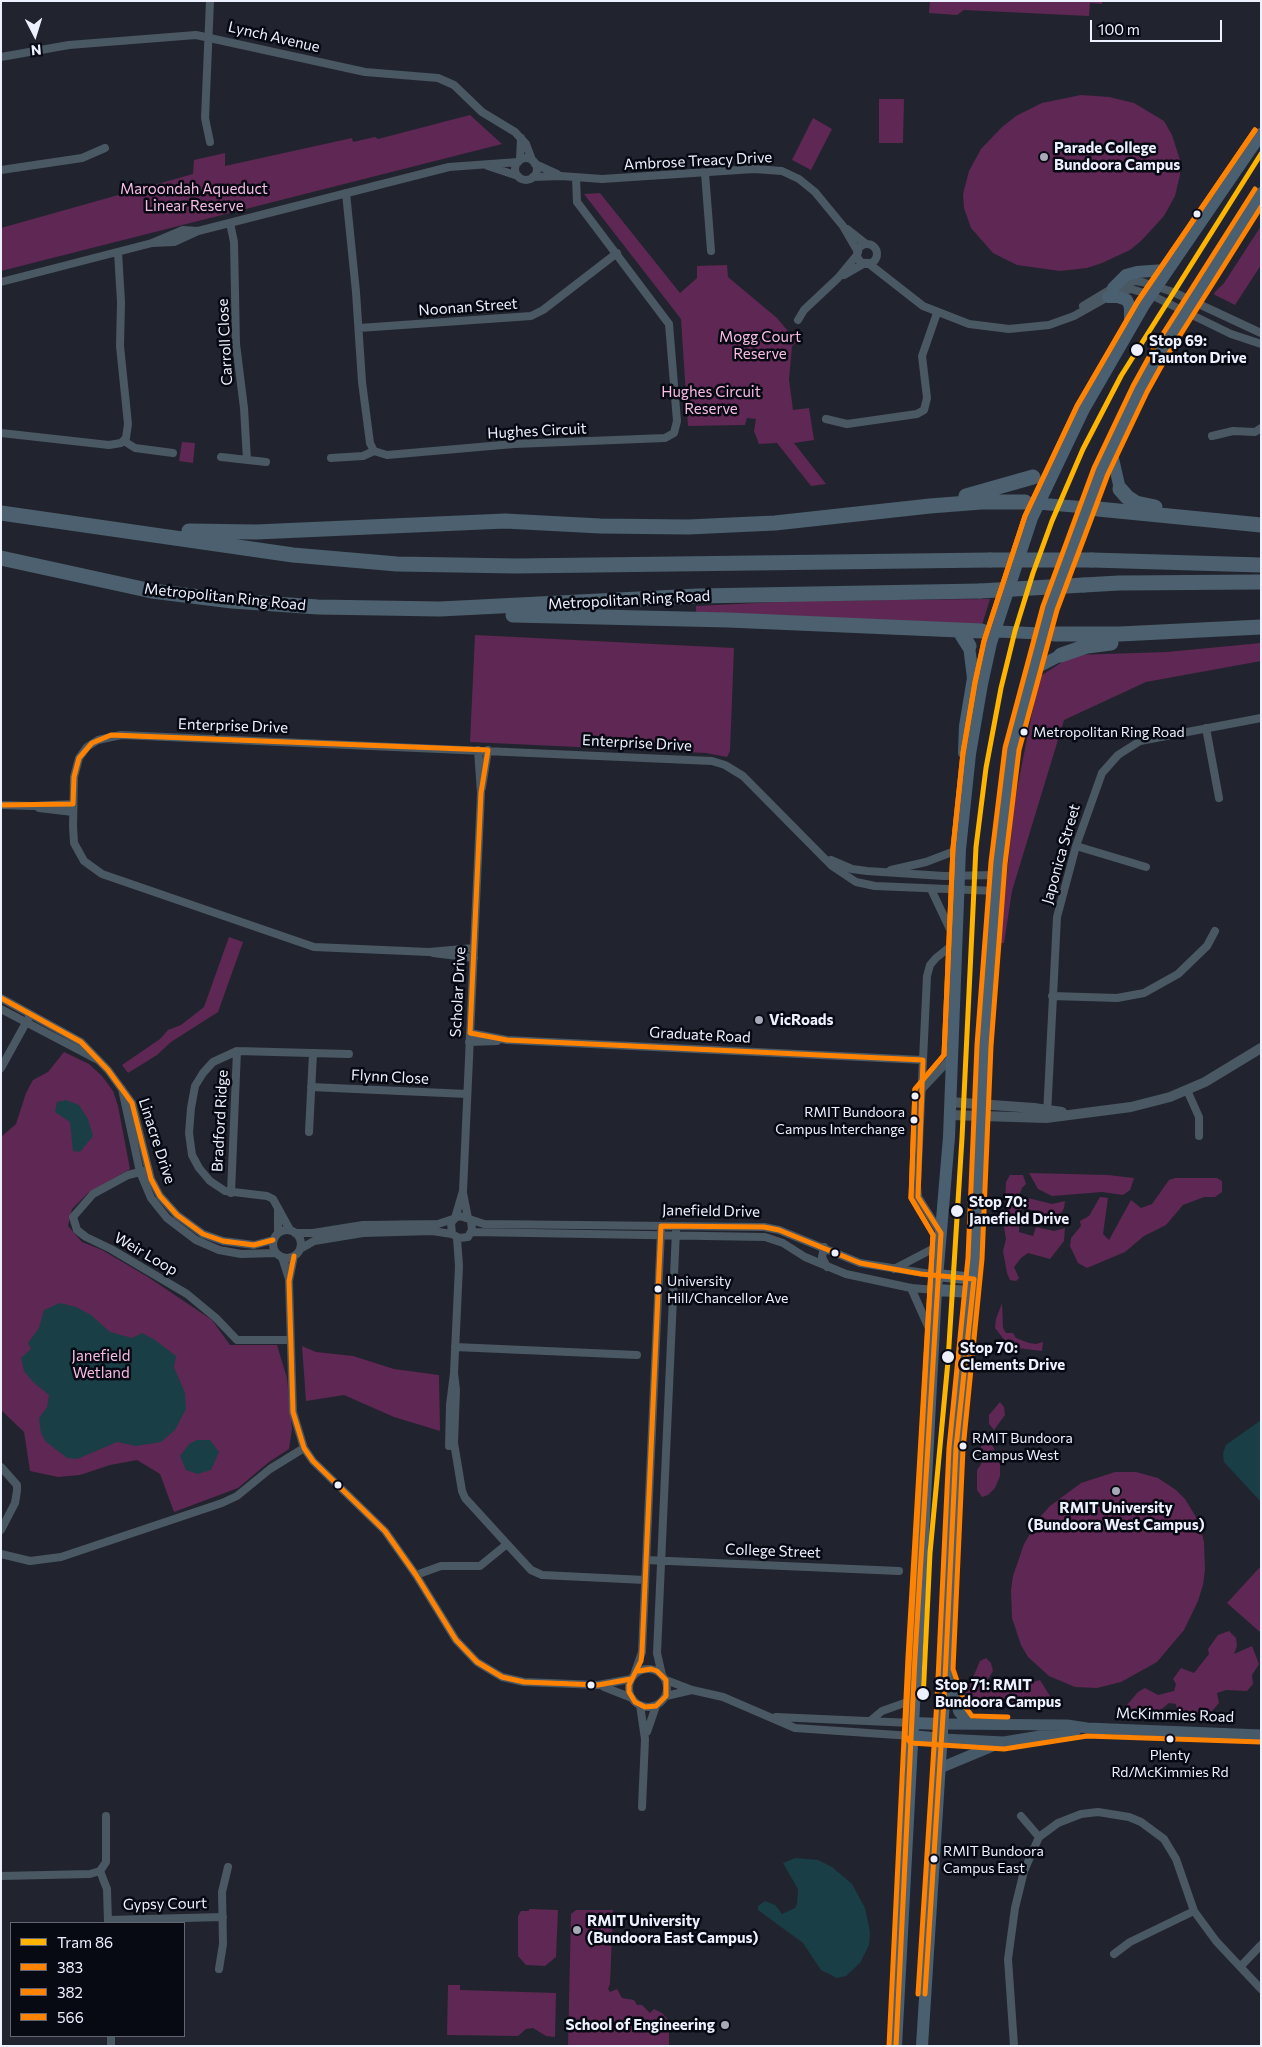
<!DOCTYPE html>
<html>
<head>
<meta charset="utf-8">
<style>
	body { margin:0 }
	#map { position:relative; width:1262px; height:2047px; overflow:hidden; background:#21242e; font-family:Commissioner,sans-serif }
	canvas { display:block }
	.frame { position:absolute; inset:0; border:2px solid #edf1ff; pointer-events:none }
	.legend { position:absolute; left:10px; top:1922px; width:175px; height:115px; box-sizing:border-box; background:#080a13; border:1px solid #646671; margin:0; padding:6px 9px; list-style:none; font-size:15px; color:#edf1ff }
	.legend li { display:flex; align-items:center; gap:10px; height:25px }
	.legend b { width:25px; border:1px solid #646671 }
	.north { position:absolute; left:10px; top:10px; width:50px; height:50px; -webkit-text-stroke:4px #080a13; paint-order:stroke; rotate:175deg; font-size:14px; font-weight:700; line-height:20px; text-align:center; color:#edf1ff }
	.north::after { content:''; display:block; margin:auto; width:18px; height:22px; background:#edf1ff; clip-path:polygon(50% 0,100% 100%,50% 72%,0 100%) }
	.scale { position:absolute; left:1090px; top:20px; width:132px; height:22px; box-sizing:border-box; border:2px solid #edf1ff; border-top:0; padding-left:6px; font-size:15px; line-height:18px; white-space:nowrap; color:#edf1ff; -webkit-text-stroke:4px #080a13; paint-order:stroke }
</style>
</head>
<body>
<div id="map">
<canvas width="1262" height="2047"></canvas>
<div class="frame"></div>
<ul class="legend">
<li><b style="height:6px;background:#ffb500"></b>Tram 86</li>
<li><b style="height:6px;background:#ff8200"></b>383</li>
<li><b style="height:6px;background:#ff8200"></b>382</li>
<li><b style="height:6px;background:#ff8200"></b>566</li>
</ul>
<div class="north">N</div>
<div class="scale">100 m</div>
</div>
<script>
const ctx = document.querySelector('canvas').getContext('2d');
ctx.lineJoin = 'round';
function fillPath(path, color) { ctx.fillStyle = color; ctx.fill(path, 'evenodd'); }
const shape = rows => new Path2D(rows.map(r => 'M' + r).join(''));
function trace(path, color, width, dash) { ctx.strokeStyle = color; ctx.lineWidth = width; ctx.lineCap = dash ? 'butt' : 'round'; ctx.setLineDash(dash || []); ctx.stroke(path); }
function write(font, color, halo, rows, align = 'center') {
  ctx.font = font + ' Commissioner,sans-serif'; ctx.lineWidth = 5; ctx.setLineDash([]); ctx.textBaseline = 'middle'; ctx.strokeStyle = halo; ctx.fillStyle = color; for (const [text, x, y, turn = 0] of rows) {
    ctx.save(); ctx.translate(x, y); ctx.rotate((+turn || 0) * Math.PI / 180); ctx.textAlign = isNaN(turn) ? turn : align; if (halo) ctx.strokeText(text, 0, 0); ctx.fillText(text, 0, 0); ctx.restore();
  }
}
fillPath(shape([
	[930,1,1102,1,1102,4,1090,3,1089,16,964,10,957,15,929,13],
	[1081,95,1109,97,1134,103,1164,121,1172,135,1180,160,1180,175,1175,196,1164,216,1141,241,1130,250,1102,263,1087,268,1060,271,1017,265,993,253,971,228,964,208,963,194,969,171,981,149,1002,127,1016,116,1042,103],
	[879,99,904,99,903,143,879,143],
	[470,115,502,144,1,271,1,228,193,174,194,160,225,153,225,166,352,138,353,142,375,137,378,139],
	[813,118,832,129,811,170,792,160],
	[600,193,680,293,697,278,697,266,727,265,728,277,777,318,797,342,792,346,789,379,793,410,809,408,814,440,794,443,826,484,811,486,777,443,759,444,754,431,756,419,747,418,745,425,688,426,681,319,584,194],
	[1261,226,1261,265,1235,305,1215,295,1214,293,1224,283],
	[182,442,195,443,193,463,179,461],
	[990,599,982,625,696,614,696,606,797,601],
	[475,635,734,648,730,751,727,757,706,753,470,742],
	[1261,643,1261,661,1146,682,1064,720,1012,891,1004,943,1000,943,1014,805,1039,677,1073,655,1167,652],
	[229,937,243,942,218,1012,171,1042,157,1055,128,1073,122,1065,160,1039,168,1030,181,1025,204,1007],
	[64,1052,89,1064,102,1076,113,1091,118,1106,130,1169,88,1193,72,1209,68,1226,82,1242,102,1250,148,1277,212,1320,230,1345,277,1345,287,1378,292,1429,289,1449,269,1462,238,1488,174,1512,160,1474,137,1460,110,1465,80,1475,58,1477,30,1471,24,1432,1,1410,1,1137,16,1124,26,1093,33,1080,48,1072],
	[1029,1173,1108,1175,1134,1178,1130,1190,1123,1195,1102,1192,1052,1196,1038,1189],
	[1010,1175,1023,1175,1026,1184,1022,1188,1018,1199,1022,1208,1019,1213,1019,1232,1033,1236,1036,1227,1054,1231,1065,1228,1064,1241,1050,1259,1028,1253,1021,1258,1014,1267,1019,1278,1016,1281,1010,1280,1007,1273,1003,1251,1006,1239,1004,1227,1006,1182],
	[1175,1178,1217,1178,1222,1181,1222,1192,1215,1197,1204,1197,1183,1205,1166,1225,1144,1236,1125,1252,1087,1268,1078,1263,1070,1246,1071,1238,1081,1226,1080,1221,1089,1216,1100,1197,1108,1198,1103,1234,1109,1240,1131,1200,1141,1208,1152,1204,1169,1180],
	[1024,1197,1052,1204,1065,1201,1064,1208,1054,1225,1044,1225,1044,1220,1038,1212,1025,1208],
	[1002,1303,1003,1328,1006,1333,1013,1333,1016,1338,1029,1343,1036,1344,1043,1342,1042,1351,1017,1348,1006,1342,995,1328,996,1319],
	[302,1346,316,1352,353,1356,394,1369,439,1375,440,1431,394,1417,344,1395,306,1401],
	[1000,1402,1004,1407,1005,1415,994,1430,989,1424,989,1415],
	[991,1441,1000,1465,1000,1476,995,1488,988,1495,982,1497,977,1490,977,1470,986,1457,981,1451,981,1445],
	[1115,1472,1136,1472,1158,1478,1176,1490,1185,1499,1199,1522,1204,1542,1205,1570,1203,1585,1198,1601,1184,1630,1157,1662,1121,1682,1097,1688,1075,1687,1049,1676,1028,1657,1021,1645,1012,1618,1011,1590,1013,1576,1024,1544,1040,1517,1050,1506,1081,1483],
	[1261,1566,1261,1633,1227,1603],
	[1229,1631,1236,1638,1237,1646,1234,1654,1252,1646,1259,1664,1252,1675,1253,1684,1247,1691,1226,1690,1217,1693,1219,1703,1212,1711,1205,1713,1184,1714,1177,1710,1176,1704,1169,1703,1154,1715,1139,1711,1128,1712,1126,1706,1138,1692,1145,1688,1158,1695,1174,1691,1176,1684,1173,1679,1181,1668,1194,1673,1209,1654,1208,1649,1218,1635],
	[986,1658,991,1663,993,1671,983,1687,988,1690,994,1682,1002,1680,1012,1691,1021,1690,1026,1684,1040,1680,1050,1696,1046,1702,1022,1709,1011,1704,987,1705,974,1702,962,1688,971,1682,980,1661],
	[529,1909,558,1910,556,1957,545,1966,526,1965,518,1956,518,1916,521,1911,529,1911],
	[576,1910,613,1910,610,1984,608,1989,610,1992,617,1989,622,1998,634,2000,637,2005,642,2005,650,2013,654,2009,662,2013,669,2021,669,2046,568,2046,571,1914],
	[448,1985,460,1985,460,1990,556,1993,555,2037,546,2036,533,2028,526,2029,518,2036,447,2035]
]), '#5f2753');
fillPath(shape([
	[66,1100,79,1105,88,1119,93,1136,80,1152,73,1151,70,1122,55,1112,57,1102],
	[60,1303,76,1307,91,1315,110,1332,132,1338,142,1333,155,1340,176,1356,174,1367,185,1393,186,1409,175,1430,161,1442,136,1446,117,1442,77,1459,67,1458,45,1441,41,1433,39,1418,47,1407,49,1395,33,1382,24,1371,21,1358,31,1349,28,1343,39,1328,44,1310],
	[1261,1420,1261,1502,1224,1462,1223,1453,1226,1445],
	[197,1440,210,1440,219,1452,211,1470,198,1474,186,1470,180,1456,189,1444],
	[795,1858,818,1860,832,1867,852,1884,865,1908,870,1932,869,1945,860,1963,846,1976,837,1978,821,1970,803,1943,758,1910,758,1906,765,1901,775,1905,782,1914,795,1908,797,1904,798,1889,783,1863]
]), '#1a3e46');
trace(shape([
	[1,57,69,45,196,35,365,72,438,78,454,85,482,112,515,132,526,144,532,160],
	[210,142,205,118,210,1],
	'515 169a11 11 0 1 1 22 0a11 11 0 1 1-22 0Z',
	[520,160,521,138],
	[535,164,557,174],
	[488,166,518,176],
	[1,170,82,158,105,148],
	[705,173,711,251],
	[533,177,561,176,602,179,754,169,782,171,799,179,815,192,843,226,858,252],
	[346,193,356,292,362,382,370,443,374,451,387,455,514,444,665,438,674,433,677,421,669,324,577,202,576,178],
	[230,223,234,242,236,344,244,408,247,460],
	[847,229,866,244],
	[152,243,174,242,198,231,449,167,518,162],
	'857 254a10 10 0 1 1 20 0a10 10 0 1 1-20 0Z',
	[868,263,923,306,969,324,1009,329,1049,325,1074,316,1115,293,1131,289,1151,295,1231,334,1261,344],
	[844,275,865,263],
	[1,282,152,243,183,230,198,231],
	[1083,306,1113,288,1135,281,1142,282,1173,292,1261,333],
	[798,320,804,310,838,278,857,255],
	[359,328,531,316,543,310,617,253],
	[826,419,847,424,917,414,924,410,927,398,922,356,937,313],
	[1,433,109,445,121,443,126,438,128,424,120,346,121,302,118,252],
	[1212,436,1233,431,1255,432,1261,428],
	[124,441,135,448,173,453],
	[221,457,266,462],
	[331,458,363,456,374,451],
	[1206,728,1219,798],
	[482,788,488,750],
	[1,805,32,806,73,804],
	[39,808,73,812],
	[1076,846,1146,867],
	[831,860,852,869,867,871,944,876,997,875],
	[891,870,926,862,960,849],
	[931,889,956,942,936,958,930,965,927,976,917,1186,918,1197,940,1232],
	[474,948,429,952,314,947,102,874,84,861,74,843,73,826,74,777,79,758,87,747,98,740,121,735,712,761,725,765,743,776,832,866,856,882,875,886,996,891],
	[433,953,474,958],
	[1052,996,1117,998,1144,993,1178,974,1207,946,1215,931],
	[1,998,81,1042,108,1070,132,1103,151,1179,160,1196,177,1215,203,1234,223,1241,254,1245,273,1240],
	[1,1009,98,1060],
	[470,1033,507,1040,923,1060],
	[469,1042,497,1041],
	[1,1068,28,1019],
	[311,1087,467,1094],
	[122,1089,140,1172,151,1198,167,1218,196,1240,219,1250,241,1254,276,1253],
	[922,1089,951,1058],
	[1187,1090,1199,1117,1199,1136],
	[1047,1115,1057,917,1076,846,1102,773,1118,755,1140,741,1261,718],
	[309,1132,313,1053],
	[148,1170,128,1175,93,1194,73,1217,77,1230,86,1237,111,1249,187,1294,216,1318,237,1340,290,1340],
	[231,1193,237,1051],
	[463,1193,468,1218],
	[455,1218,463,1191,481,793,478,750],
	[471,1220,472,1230,468,1237,459,1238,452,1234,451,1223,455,1218,460,1216,484,1224,764,1227,779,1230,860,1263,937,1275],
	[290,1230,273,1199,267,1196,225,1191,210,1181,199,1168,192,1155,189,1133,191,1108,195,1086,203,1073,213,1062,237,1051,349,1054],
	'273 1244a14 14 0 1 1 28 0a14 14 0 1 1-28 0Z',
	[471,1232,765,1237,783,1243,805,1257,846,1274,911,1288,936,1290],
	[278,1233,278,1208],
	[295,1233,313,1233,363,1225,438,1224,453,1219],
	[824,1247,822,1257,827,1267],
	[300,1249,314,1241,363,1233,432,1231,452,1234],
	[294,1256,289,1281,293,1412,304,1448,313,1461,385,1531,416,1575,456,1640,477,1662,502,1677,524,1682,598,1685,631,1679],
	[282,1257,289,1279],
	[894,1269,940,1245],
	[911,1288,932,1335],
	[455,1347,637,1355],
	[454,1373,456,1390,454,1443,462,1491,465,1498,507,1544,531,1570,542,1575,645,1580],
	[449,1446,450,1405,454,1373,459,1266,457,1238],
	[1,1467,17,1485,17,1491,15,1503,1,1530],
	[1,1554,30,1561,61,1557,222,1503,237,1496,270,1469,304,1448],
	[646,1560,899,1571],
	[416,1575,441,1566,480,1566,507,1544],
	'629 1688a19 19 0 1 1 38 0a19 19 0 1 1-38 0Z',
	[634,1675,642,1652,661,1231],
	[662,1675,657,1653,676,1231],
	[666,1680,692,1690,723,1697,795,1728,912,1736],
	[604,1687,632,1698],
	[666,1696,692,1690],
	[640,1705,645,1739,642,1807],
	[776,1717,912,1723],
	[870,1721,882,1711,913,1700],
	[647,1732,656,1706],
	[106,1816,106,1862,100,1871,107,1889,108,1923],
	[1021,1816,1039,1837],
	[1,1876,90,1874,100,1871],
	[108,1920,223,1917],
	[1114,1954,1130,1942,1194,1911],
	[1241,1966,1261,1945],
	[219,1969,223,1944,222,1892,228,1867],
	[111,2036,111,2046],
	[1014,2046,1008,1959,1015,1908,1024,1871,1039,1837,1058,1823,1081,1814,1098,1812,1129,1817,1141,1822,1164,1839,1176,1859,1194,1911,1216,1941,1261,1989]
]), '#4a5864', 8);
trace(shape([
	[950,1102,1034,1108,1062,1112],
	[950,1115,1046,1118,1131,1107,1170,1097,1205,1082,1261,1048]
]), '#4a5864', 10);
trace(shape([
	[947,1675,959,1712,969,1723],
	[943,1724,1067,1725,1087,1728,1261,1735],
	[942,1739,1004,1742,1076,1730],
	[940,1768,1000,1743]
]), '#465a69', 11);
trace(shape([
	[1113,288,1126,275,1137,272,1165,270,1170,267],
	[1108,297,1118,297,1127,300,1130,307,1130,329],
	[1111,450,1120,489],
	[1031,503,1093,508],
	[989,631,1049,634],
	[1032,670,1061,655],
	[964,753,965,726,973,678,969,646],
	[937,1275,974,1279],
	[936,1290,973,1292],
	[912,1723,943,1724],
	[912,1736,942,1739],
	[896,2046,936,1290,949,1137,960,849,970,754,982,684,991,643,1032,518,1084,409,1144,305,1261,134],
	[922,2046,944,1700,956,1448,975,1259,984,1046,998,863,1012,749,1050,608,1101,471,1140,389,1161,352,1261,193]
]), '#4a6070', 12);
trace(shape([
	[1120,489,1127,497,1136,503,1155,507],
	[966,496,1033,477],
	[1098,509,1261,525],
	[1,513,293,555,397,564,516,566,990,560],
	[189,531,256,532,505,521,600,526,688,527,775,523,930,506,981,502,1025,502],
	[1,558,152,591,232,601,318,607,440,609,698,596,980,591],
	[1092,560,1261,565],
	[1084,585,1119,583,1261,582],
	[513,615,728,620,982,631],
	[959,630,969,646],
	[1054,634,1120,634,1261,627],
	[1061,655,1087,646,1111,643]
]), '#4c606f', 15);
trace(shape([
	[990,560,1092,560],
	[980,591,1084,585]
]), '#4c606f', 15);
trace(shape([
	[1,805,73,804,74,777,79,758,92,743,111,735,488,750,481,793,470,1033,507,1040,923,1060,918,1197,941,1233,915,1657,896,2046],
	[1,998,81,1042,108,1070,132,1103,151,1179,160,1196,177,1215,203,1234,223,1241,254,1245,273,1240],
	[294,1256,289,1281,293,1412,304,1448,313,1461,385,1531,416,1575,456,1640,477,1662,502,1677,524,1682,598,1685,631,1679],
	[639,1671,651,1669,657,1671,666,1680,666,1696,656,1706,645,1707,635,1702,629,1692,629,1685,641,1661,642,1652,661,1226,764,1227,779,1230,860,1263,921,1274,974,1279,956,1448,944,1700,925,1994]
]), '#ff8200', 5);
trace(shape([
	[1255,130,1138,301,1077,406,1025,516,984,641,975,682,963,753,953,848,944,1055,915,1089,911,1198,933,1235,905,1736,911,1743,1004,1749,1087,1736,1261,1742],
	[1008,1717,972,1716,966,1708,953,1669,963,1449,982,1259,991,1046,1005,864,1019,750,1057,610,1108,474,1147,392,1167,356,1261,207]
]), '#ff8200', 5);
trace(shape([
	[918,1994,937,1700,949,1448,968,1258,977,1045,991,862,1005,748,1043,606,1094,468,1133,386,1154,348,1255,189],
	[889,2046,908,1657,933,1235,911,1198,915,1089,944,1055,953,848,963,753,975,683,984,641,1025,516,1077,406,1138,301,1255,130]
]), '#ff8200', 5);
trace(shape([
	[923,1699,930,1553,948,1361,962,1138,976,847,986,768,1001,688,1015,631,1033,573,1052,521,1083,449,1121,376,1261,154]
]), '#ffb500', 5);
for (const [x, y, r, color] of [
	[1044,157,5,"#a6a9b6"],
	[1197,214,4.5,"#edf1ff"],
	[1137,350,7,"#edf1ff"],
	[1024,732,4.5,"#edf1ff"],
	[759,1020,5,"#a6a9b6"],
	[915,1096,4.5,"#edf1ff"],
	[914,1120,4.5,"#edf1ff"],
	[957,1211,7,"#edf1ff"],
	[835,1253,4.5,"#edf1ff"],
	[658,1289,4.5,"#edf1ff"],
	[948,1357,7,"#edf1ff"],
	[963,1446,4.5,"#edf1ff"],
	[338,1485,4.5,"#edf1ff"],
	[1116,1491,5,"#a6a9b6"],
	[591,1685,4.5,"#edf1ff"],
	[923,1694,7,"#edf1ff"],
	[1170,1739,4.5,"#edf1ff"],
	[934,1859,4.5,"#edf1ff"],
	[577,1930,5,"#a6a9b6"],
	[725,2025,5,"#a6a9b6"]
]) { const dot = new Path2D(); dot.arc(x, y, r, 0, 2 * Math.PI); ctx.fillStyle = color; ctx.fill(dot); trace(dot, '#080a13', 2); }
write('14px', '#edf1ff', '#080a13', [
	["Metropolitan Ring Road",1033,732],
	["RMIT Bundoora",905,1112,"right"],
	["Campus Interchange",905,1129,"right"],
	["University",667,1281],
	["Hill/Chancellor Ave",667,1298],
	["RMIT Bundoora",972,1438],
	["Campus West",972,1455],
	["Plenty",1170,1755,"center"],
	["Rd/McKimmies Rd",1170,1772,"center"],
	["RMIT Bundoora",943,1851],
	["Campus East",943,1868]
], 'left');
write('15px', '#edf1ff', '#080a13', [
	["Lynch Avenue",274,37,13],
	["Ambrose Treacy Drive",698,161,-3],
	["Noonan Street",468,307,-4],
	["Carroll Close",225,342,-93],
	["Hughes Circuit",537,431,-3],
	["Metropolitan Ring Road",225,597,6],
	["Metropolitan Ring Road",629,600,-3],
	["Enterprise Drive",233,726,2],
	["Enterprise Drive",637,743,3],
	["Japonica Street",1061,854,-74],
	["Scholar Drive",458,992,-87],
	["Graduate Road",700,1035,3],
	["Flynn Close",390,1077,3],
	["Bradford Ridge",220,1121,-87],
	["Linacre Drive",157,1141,72],
	["Janefield Drive",711,1211,1],
	["Weir Loop",146,1254,30],
	["College Street",773,1551,2],
	["McKimmies Road",1175,1715,2],
	["Gypsy Court",165,1904,-1]
]);
write('bold 15px', '#edf1ff', '#080a13', [
	["Parade College",1054,148],
	["Bundoora Campus",1054,165],
	["VicRoads",769,1020],
	["RMIT University",1116,1508,"center"],
	["(Bundoora West Campus)",1116,1525,"center"],
	["RMIT University",587,1921],
	["(Bundoora East Campus)",587,1938],
	["School of Engineering",715,2025,"right"]
], 'left');
write('15px', '#f8bce5', '#080a13', [
	["Maroondah Aqueduct",194,189],
	["Linear Reserve",194,206],
	["Mogg Court",760,337],
	["Reserve",760,354],
	["Hughes Circuit",711,392],
	["Reserve",711,409],
	["Janefield",101,1356],
	["Wetland",101,1373]
]);
write('bold 15px', '#edf1ff', '#080a13', [
	["Stop 69:",1149,341],
	["Taunton Drive",1149,358],
	["Stop 70:",969,1202],
	["Janefield Drive",969,1219],
	["Stop 70:",960,1348],
	["Clements Drive",960,1365],
	["Stop 71: RMIT",935,1685],
	["Bundoora Campus",935,1702]
], 'left');
</script>
</body>
</html>
